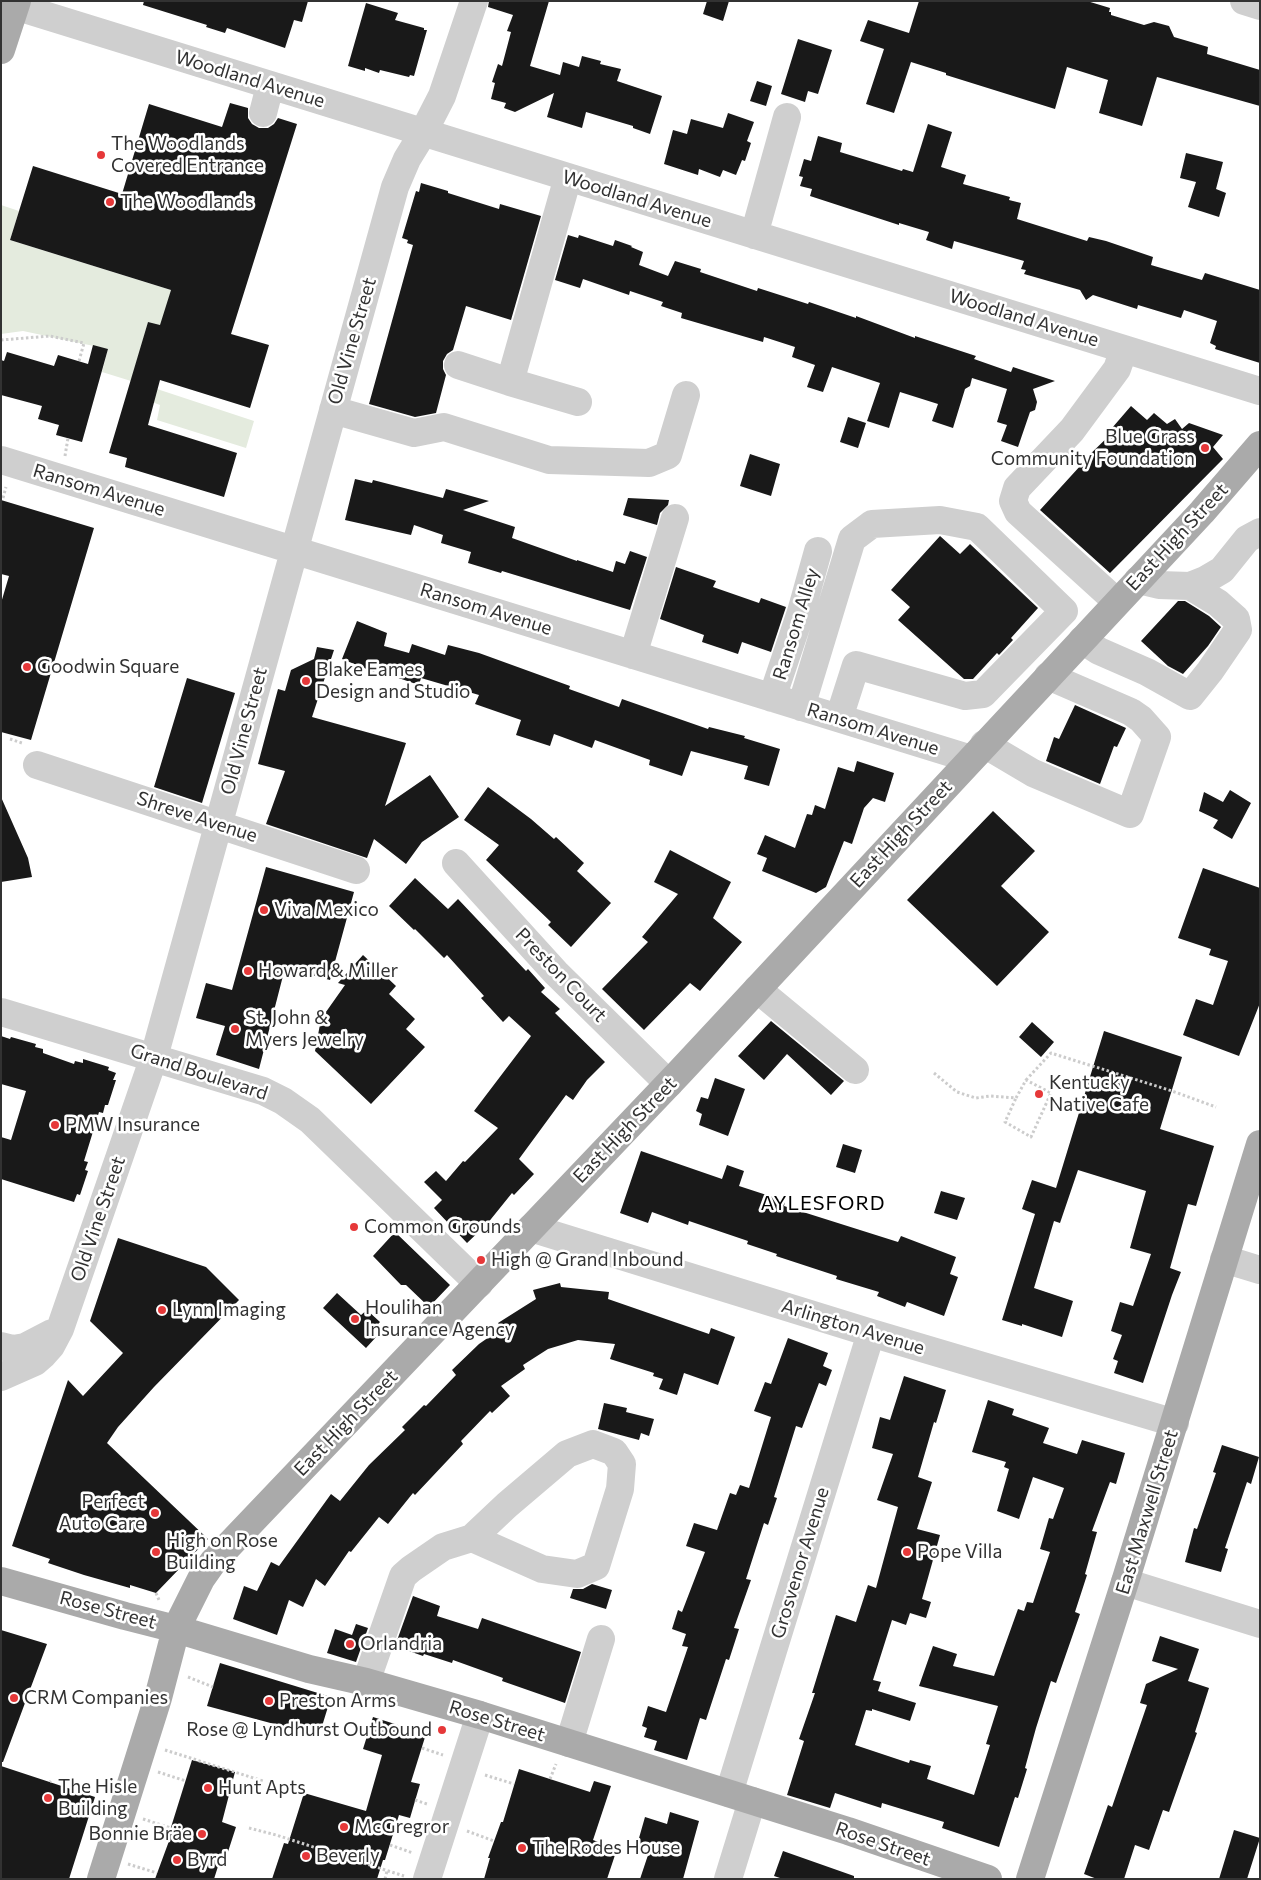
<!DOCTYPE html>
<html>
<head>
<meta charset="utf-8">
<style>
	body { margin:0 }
	#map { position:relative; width:1261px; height:1880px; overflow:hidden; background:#fff; font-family:Commissioner,sans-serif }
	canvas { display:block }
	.frame { position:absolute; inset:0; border:2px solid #323232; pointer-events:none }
</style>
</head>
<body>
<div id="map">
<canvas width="1261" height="1880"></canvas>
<div class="frame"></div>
</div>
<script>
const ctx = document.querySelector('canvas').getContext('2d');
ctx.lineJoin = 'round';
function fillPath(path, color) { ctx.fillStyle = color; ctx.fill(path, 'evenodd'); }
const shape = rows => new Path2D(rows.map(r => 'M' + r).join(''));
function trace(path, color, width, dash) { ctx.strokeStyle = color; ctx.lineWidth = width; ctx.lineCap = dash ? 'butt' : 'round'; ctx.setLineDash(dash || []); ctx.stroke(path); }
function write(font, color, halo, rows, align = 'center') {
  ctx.font = font + ' Commissioner,sans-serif'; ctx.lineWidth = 5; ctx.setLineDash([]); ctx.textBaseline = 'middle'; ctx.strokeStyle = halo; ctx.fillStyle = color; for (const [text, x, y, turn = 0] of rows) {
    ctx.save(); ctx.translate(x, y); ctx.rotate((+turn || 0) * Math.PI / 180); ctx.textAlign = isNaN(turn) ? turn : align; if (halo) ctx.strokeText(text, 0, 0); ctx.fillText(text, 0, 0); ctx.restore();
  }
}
fillPath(shape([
	[1,205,19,211,10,240,171,290,162,326,148,322,131,381,102,372,108,349,23,331,1,334],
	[157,389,254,421,246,448,157,420,160,405,152,402]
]), '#e4ebde');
fillPath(shape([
	[144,1,308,1,302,22,294,20,285,48,227,28,225,33,206,27,207,25,143,5],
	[489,1,549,1,530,66,560,75,563,62,579,67,582,56,601,61,600,64,621,69,617,81,662,96,650,134,633,128,633,126,586,112,582,128,547,117,554,93,515,112,504,108,506,103,491,99,495,83,492,82,498,64,502,66,511,32,507,31,513,15,488,7],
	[707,1,729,1,723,21,703,14],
	[919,1,1087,1,1110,8,1109,12,1111,12,1111,15,1144,25,1154,22,1169,26,1174,37,1208,47,1207,54,1260,70,1260,106,1157,77,1142,126,1099,113,1108,80,1067,67,1055,109,946,75,946,73,911,62,894,113,866,104,884,49,860,41,868,20,909,33],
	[366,3,398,13,395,20,424,28,424,30,427,30,414,76,410,75,409,77,380,70,379,73,365,68,365,71,348,66],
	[798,39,832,50,818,94,808,91,805,102,781,94],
	[757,81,772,86,766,106,750,101],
	[230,103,248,108,248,118,252,124,259,128,268,128,274,124,278,118,297,124,231,334,269,345,250,408,160,380,148,425,237,453,224,497,125,467,127,458,109,453,148,322,160,325,171,290,10,240,33,166,122,194,149,104,222,127],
	[728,113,754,122,747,141,751,143,745,161,742,160,736,175,723,170,720,177,699,169,698,175,664,164,673,130,687,134,691,119,723,128],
	[928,124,952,132,941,167,966,175,963,184,1010,197,1009,200,1021,203,1017,219,1087,241,1089,237,1106,241,1153,257,1151,265,1202,280,1205,273,1260,290,1260,363,1215,349,1216,346,1210,343,1217,321,1184,310,1181,318,1138,305,1137,309,1093,295,1086,300,1080,290,1024,274,1026,270,1021,269,1024,261,954,241,952,249,926,240,929,232,899,223,899,225,810,196,812,189,800,186,803,177,799,176,804,159,811,161,818,136,842,143,840,152,902,171,903,169,913,172],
	[1186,153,1223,162,1216,189,1226,193,1219,217,1188,207,1196,182,1180,178],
	[421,183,448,191,448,193,499,209,500,204,541,216,511,320,466,306,453,350,447,354,443,361,443,369,446,375,436,413,415,417,369,404,413,245,407,243,408,240,402,238,416,191,419,192],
	[568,235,578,238,579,235,613,246,615,240,632,246,631,247,643,252,639,265,668,276,675,261,701,269,700,272,757,291,758,288,808,304,809,302,856,318,856,316,915,338,915,336,976,356,974,359,1011,372,1013,367,1055,381,1033,389,1037,402,1035,410,1030,412,1018,447,1001,441,1007,425,997,422,1007,389,972,378,970,386,965,389,953,428,932,421,938,404,900,392,889,428,867,421,880,383,832,367,823,392,807,387,815,365,792,357,795,347,764,337,763,342,681,318,682,313,661,306,663,302,630,291,629,295,583,279,580,288,555,280],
	[93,345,108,349,82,442,56,435,59,425,38,419,42,406,1,395,1,360,4,361,7,352,54,366,58,355,88,364],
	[1131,406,1147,420,1154,413,1167,424,1175,419,1182,429,1189,423,1223,435,1213,447,1223,459,1110,573,1040,510,1081,465,1080,464,1115,430,1112,428],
	[848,417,866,423,858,448,840,442],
	[750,454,780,464,771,496,740,486],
	[355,479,372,483,373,480,443,498,446,489,489,501,463,510,515,527,512,538,577,561,577,560,613,572,616,561,625,564,630,551,647,557,630,610,502,571,501,573,468,563,471,552,441,543,443,535,414,525,411,535,345,520],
	[628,498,669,500,668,505,660,513,657,525,623,515],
	[1,500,94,528,31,740,1,732,1,603,9,576,1,574],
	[940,536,960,554,970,544,1038,608,1011,638,1013,640,999,655,997,653,973,679,964,679,898,620,910,607,891,590],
	[676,567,716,581,713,587,759,603,761,598,786,607,771,652,742,642,738,654,702,642,704,635,660,619],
	[1178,601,1185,601,1209,616,1221,627,1208,646,1183,674,1168,666,1141,641],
	[357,621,387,633,384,646,409,653,412,644,445,655,448,645,479,653,570,686,569,689,619,707,622,699,708,729,709,727,745,736,744,738,780,749,769,786,744,779,748,766,691,751,682,776,649,765,650,760,595,740,592,748,554,734,550,746,516,735,521,720,475,704,479,695,421,678,419,685,375,670,374,672,342,659],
	[317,647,334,650,312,717,406,743,385,806,430,775,459,817,422,842,406,864,374,839,367,858,266,824,285,771,258,764,278,689,285,691,291,670,314,659],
	[187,678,235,693,202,803,154,787],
	[1075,705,1126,728,1117,747,1114,746,1100,784,1046,761,1054,737,1059,739],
	[857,761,894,773,885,802,873,798,864,808,852,844,844,841,826,887,816,893,762,871,767,858,757,854,765,835,795,848,807,814,812,815,815,805,825,809,838,767,854,772],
	[488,787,531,819,554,839,556,837,584,863,577,871,611,903,571,947,548,925,551,922,486,860,499,845,464,820],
	[1230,790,1251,803,1232,839,1213,828,1218,820,1199,811,1204,792,1223,802],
	[1,797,28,858,32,877,1,882],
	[993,811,1035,851,1001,886,1049,932,997,986,907,900],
	[670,850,731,882,713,918,742,942,700,991,690,983,644,1030,602,989,648,942,642,937,678,894,654,882],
	[266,867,354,892,330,980,285,968,259,1069,216,1055,225,1026,196,1018,206,983,232,990],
	[1203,868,1260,888,1260,1003,1239,1056,1183,1035,1196,999,1213,1005,1228,961,1209,955,1211,949,1178,938],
	[415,878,448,909,458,899,526,971,528,969,545,988,541,992,560,1009,555,1013,605,1062,587,1080,573,1100,566,1095,519,1159,534,1174,514,1195,512,1193,487,1224,467,1243,434,1208,442,1200,424,1182,436,1171,446,1181,463,1161,465,1162,498,1128,474,1111,531,1036,509,1016,503,1022,481,998,484,996,447,955,444,958,415,929,414,930,389,906],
	[363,955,396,986,389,994,415,1019,406,1029,425,1047,371,1104,315,1051,321,1019,345,985,338,983],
	[771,1021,844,1081,831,1095,787,1054,764,1080,738,1056],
	[1032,1022,1054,1042,1041,1057,1019,1037],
	[1104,1031,1182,1057,1160,1129,1214,1146,1196,1206,1188,1204,1170,1268,1181,1272,1172,1295,1143,1383,1114,1373,1118,1361,1113,1359,1122,1335,1111,1331,1120,1302,1133,1306,1151,1254,1130,1248,1146,1191,1078,1170,1060,1223,1054,1221,1034,1288,1073,1301,1062,1337,1022,1324,1022,1326,1002,1320,1035,1214,1022,1209,1032,1180,1056,1188],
	[1,1036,10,1039,11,1037,36,1044,35,1047,43,1049,43,1053,74,1064,75,1061,83,1063,83,1059,109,1067,108,1070,116,1073,113,1080,116,1080,108,1105,105,1105,103,1113,99,1112,84,1161,88,1162,85,1170,88,1171,80,1195,77,1194,74,1202,1,1179,1,1137,11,1140,26,1091,1,1084],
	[715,1078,745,1089,728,1136,699,1125,702,1114,696,1111,701,1097,708,1099],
	[843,1144,862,1150,855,1173,836,1167],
	[641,1151,722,1179,727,1165,744,1171,739,1186,785,1201,784,1206,898,1242,901,1236,956,1257,950,1274,958,1277,944,1316,907,1302,905,1307,877,1296,879,1292,836,1279,837,1276,776,1256,777,1254,747,1244,748,1241,689,1221,688,1225,652,1212,648,1223,620,1213],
	[941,1191,965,1198,957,1220,934,1213],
	[395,1232,450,1285,429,1307,406,1285,401,1285,373,1256],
	[118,1238,206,1267,239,1300,154,1387,118,1427,107,1443,208,1539,156,1593,130,1585,130,1588,84,1575,48,1563,50,1559,12,1546,68,1380,83,1396,123,1353,90,1321],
	[560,1283,561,1287,609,1292,608,1299,709,1334,711,1328,735,1337,718,1385,684,1373,677,1395,659,1389,663,1379,653,1376,654,1373,610,1359,615,1344,578,1340,548,1349,523,1365,525,1369,501,1386,510,1396,492,1413,490,1411,461,1441,463,1444,415,1495,413,1493,388,1524,379,1517,351,1552,349,1551,325,1586,316,1579,303,1607,289,1600,277,1635,233,1619,244,1586,257,1591,271,1562,279,1566,331,1494,340,1501,369,1465,405,1430,402,1427,424,1405,426,1406,456,1375,452,1370,479,1344,502,1328,498,1323,536,1299,533,1290],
	[337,1293,361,1315,367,1310,380,1322,372,1331,377,1336,366,1348,323,1308],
	[788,1338,828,1353,823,1366,832,1370,826,1386,819,1383,802,1428,796,1426,774,1497,777,1498,768,1525,764,1523,746,1579,751,1580,734,1628,739,1629,729,1660,726,1659,706,1720,700,1718,687,1760,654,1750,657,1741,644,1737,647,1728,642,1726,648,1706,666,1712,688,1647,682,1646,686,1634,672,1629,678,1610,682,1612,705,1552,686,1546,694,1523,717,1530,730,1493,736,1495,740,1485,749,1488,771,1417,754,1411,765,1382,771,1384],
	[904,1376,946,1390,936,1423,934,1422,918,1477,932,1482,917,1529,940,1535,922,1599,931,1602,926,1618,910,1613,906,1625,892,1620,873,1680,881,1682,878,1691,916,1703,910,1721,872,1709,872,1711,866,1710,855,1745,909,1763,910,1760,931,1766,927,1779,974,1795,990,1745,986,1744,998,1706,919,1686,933,1646,957,1654,953,1666,994,1676,1018,1609,1024,1611,1027,1602,1033,1603,1050,1552,1040,1549,1049,1518,1053,1519,1064,1488,1033,1477,1019,1519,997,1511,1009,1469,1004,1467,1006,1462,972,1452,988,1400,1014,1409,1012,1415,1049,1428,1043,1443,1077,1454,1082,1440,1125,1453,1116,1484,1110,1482,1092,1531,1097,1532,1085,1574,1087,1575,1075,1612,1080,1614,1056,1683,1051,1681,1036,1728,1025,1768,1027,1769,1018,1798,1015,1797,999,1847,942,1828,944,1822,882,1803,881,1808,835,1793,830,1808,787,1795,804,1741,799,1739,815,1693,812,1693,836,1615,856,1622,868,1585,876,1588,898,1507,877,1500,893,1454,872,1448,880,1417,890,1420],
	[604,1403,627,1408,626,1412,654,1419,649,1436,641,1433,639,1440,598,1429],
	[1222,1445,1259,1457,1251,1484,1247,1482,1225,1548,1228,1549,1221,1572,1185,1562,1194,1528,1197,1529,1216,1473,1213,1472],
	[592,1584,612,1590,606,1609,570,1598,573,1589,583,1589],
	[413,1596,440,1606,437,1616,478,1629,482,1618,581,1652,565,1703,502,1681,503,1678,453,1660,452,1663,424,1654,423,1656,395,1646],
	[356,1624,368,1628,356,1662,327,1653,335,1629,352,1635],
	[1,1630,47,1644,3,1762,1,1762],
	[1160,1636,1199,1649,1188,1681,1209,1688,1195,1732,1197,1733,1169,1812,1163,1810,1149,1850,1135,1845,1124,1879,1097,1879,1084,1874,1108,1805,1112,1807,1147,1705,1140,1703,1146,1684,1178,1669,1152,1661],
	[220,1663,331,1697,319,1736,207,1706],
	[373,1717,426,1734,411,1782,420,1784,410,1818,399,1815,385,1860,383,1860,377,1879,272,1879,284,1843,288,1844,304,1793,366,1811,382,1755,363,1749],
	[192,1760,235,1772,222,1822,236,1827,226,1858,221,1857,214,1879,155,1879,169,1841,167,1840],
	[1,1766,95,1797,69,1879,1,1879],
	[519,1769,590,1792,594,1781,611,1786,593,1840,617,1849,607,1879,484,1879,490,1858,488,1858,501,1822,503,1822],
	[670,1812,699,1821,683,1879,640,1879,650,1849,637,1845,645,1817,667,1824],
	[1234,1830,1260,1838,1247,1879,1219,1879],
	[783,1851,854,1876,854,1879,783,1879,774,1876]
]), '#191919');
trace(shape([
	[1,340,50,336,84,343,79,361],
	[65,456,68,438],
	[3,498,6,487],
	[10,739,22,743],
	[934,1073,957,1092,976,1098,990,1096,1016,1098,1026,1080,1051,1093,1031,1137,1005,1122,1016,1098],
	[1026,1080,1051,1053,1172,1091,1216,1107],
	[156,1593,159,1600],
	[188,1677,213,1687],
	[422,1748,443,1755],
	[165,1750,263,1781],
	[158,1772,186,1781],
	[485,1775,514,1784],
	[550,1779,556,1764],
	[50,1782,51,1781],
	[415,1800,427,1804],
	[143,1819,171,1828],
	[249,1828,276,1835,404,1876],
	[467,1831,494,1841],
	[390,1845,413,1853],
	[128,1864,157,1873],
	[385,1879,387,1871]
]), '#ccc', 3, [2.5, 2.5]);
trace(shape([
	[1244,1,1260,6],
	[15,6,1260,391],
	[263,113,270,86],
	[568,177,510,382,578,402],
	[754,235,787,117],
	[458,365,510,382],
	[333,410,414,433,444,427,549,460,649,463,668,455,686,395],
	[1,460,971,759],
	[1138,580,1159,585,1190,586,1205,580,1222,570,1247,539,1260,532],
	[1117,602,1018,512,1013,501,1017,488,1072,430,1117,369,1124,349],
	[1082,640,1099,651,1147,672,1190,696,1210,671,1238,630,1236,619,1218,603,1190,586],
	[633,655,675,518],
	[772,698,801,612,818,551],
	[801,707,852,539,872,524,940,520,977,527,1064,611,983,694,965,696,856,665,839,718],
	[984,744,1033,773,1130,814,1157,737,1141,719,1131,712,1048,676],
	[37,765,356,870],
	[456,863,556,973,669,1084],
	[757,989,855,1070],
	[1,1012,263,1091,283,1101,310,1120,479,1284],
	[531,1228,871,1333,1175,1423],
	[1224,1259,1260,1270],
	[1,1346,13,1349,25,1347,52,1333],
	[1,1377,35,1362,43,1355,51,1346,60,1329,154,1057,395,187,407,159,423,133,442,96,474,1],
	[1125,1582,1260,1624],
	[366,1682,403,1576,411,1569,443,1547,472,1538,542,1569,577,1574,596,1566,620,1489,622,1464,614,1452,593,1444,567,1454,507,1505,472,1538],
	[569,1743,601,1639],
	[729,1793,871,1333],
	[427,1879,480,1715],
	[728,1879,752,1801]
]), '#cfcfcf', 28);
trace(shape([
	[1,50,17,1],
	[1,1581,125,1616,176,1629,309,1669,366,1682,480,1715,848,1831,988,1879],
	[101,1879,158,1698,176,1629,201,1579,213,1562,679,1073,1202,512,1260,445],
	[1030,1879,1125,1582,1260,1144]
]), '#aaa', 28);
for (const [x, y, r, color] of [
	[101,155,5,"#e63839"],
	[110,202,5,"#e63839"],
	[1205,448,5,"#e63839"],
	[27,667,5,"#e63839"],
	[306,681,5,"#e63839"],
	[264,910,5,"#e63839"],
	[248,971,5,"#e63839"],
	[235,1029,5,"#e63839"],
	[1039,1094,5,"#e63839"],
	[55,1125,5,"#e63839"],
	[354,1227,5,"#e63839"],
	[481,1260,5,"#e63839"],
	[162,1310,5,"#e63839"],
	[355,1319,5,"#e63839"],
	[155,1513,5,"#e63839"],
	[156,1552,5,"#e63839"],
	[907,1552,5,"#e63839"],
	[350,1644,5,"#e63839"],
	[14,1698,5,"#e63839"],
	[269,1701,5,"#e63839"],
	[442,1730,5,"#e63839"],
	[208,1788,5,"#e63839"],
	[48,1798,5,"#e63839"],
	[344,1827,5,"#e63839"],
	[202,1834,5,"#e63839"],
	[522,1848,5,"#e63839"],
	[306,1856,5,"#e63839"],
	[177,1860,5,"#e63839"]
]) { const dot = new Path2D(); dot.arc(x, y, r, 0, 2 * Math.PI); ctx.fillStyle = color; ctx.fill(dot); trace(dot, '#fff', 2); }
write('19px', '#323232', '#fff', [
	["Woodland Avenue",250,79,17],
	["Woodland Avenue",637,199,17],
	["Woodland Avenue",1024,318,17],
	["Old Vine Street",352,341,-74],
	["Ransom Avenue",99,490,17],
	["East High Street",1177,537,-47],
	["Ransom Avenue",486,609,17],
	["Ransom Alley",796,624,-73],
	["Ransom Avenue",873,729,17],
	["Old Vine Street",244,731,-75],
	["Shreve Avenue",197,817,18],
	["East High Street",901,834,-47],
	["Preston Court",561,975,46],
	["Grand Boulevard",199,1072,18],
	["East High Street",625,1130,-46],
	["Old Vine Street",98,1219,-71],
	["Arlington Avenue",853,1327,17],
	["East High Street",346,1423,-46],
	["East Maxwell Street",1147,1512,-73],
	["Grosvenor Avenue",800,1563,-73],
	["Rose Street",108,1610,15],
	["Rose Street",497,1721,17],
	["Rose Street",883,1844,19]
]);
write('19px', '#323232', '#fff', [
	["The Woodlands",111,144],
	["Covered Entrance",111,166],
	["The Woodlands",120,202],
	["Blue Grass",1195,437,"right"],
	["Community Foundation",1195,459,"right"],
	["Goodwin Square",37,667],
	["Blake Eames",316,670],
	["Design and Studio",316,692],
	["Viva Mexico",274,910],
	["Howard & Miller",258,971],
	["St. John &",245,1018],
	["Myers Jewelry",245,1040],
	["Kentucky",1049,1083],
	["Native Cafe",1049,1105],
	["PMW Insurance",65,1125],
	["Common Grounds",364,1227],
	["High @ Grand Inbound",491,1260],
	["Houlihan",365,1308],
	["Insurance Agency",365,1330],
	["Lynn Imaging",172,1310],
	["Perfect",145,1502,"right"],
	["Auto Care",145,1524,"right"],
	["High on Rose",166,1541],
	["Building",166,1563],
	["Pope Villa",917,1552],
	["Orlandria",360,1644],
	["CRM Companies",24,1698],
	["Preston Arms",279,1701],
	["Rose @ Lyndhurst Outbound",432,1730,"right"],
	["The Hisle",58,1787],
	["Building",58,1809],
	["Hunt Apts",218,1788],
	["McGregror",354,1827],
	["Bonnie Bräe",192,1834,"right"],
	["The Rodes House",532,1848],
	["Beverly",316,1856],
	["Byrd",187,1860]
], 'left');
ctx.letterSpacing = '1px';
write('20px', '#000', '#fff', [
	["AYLESFORD",823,1203]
]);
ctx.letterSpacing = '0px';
</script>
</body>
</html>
